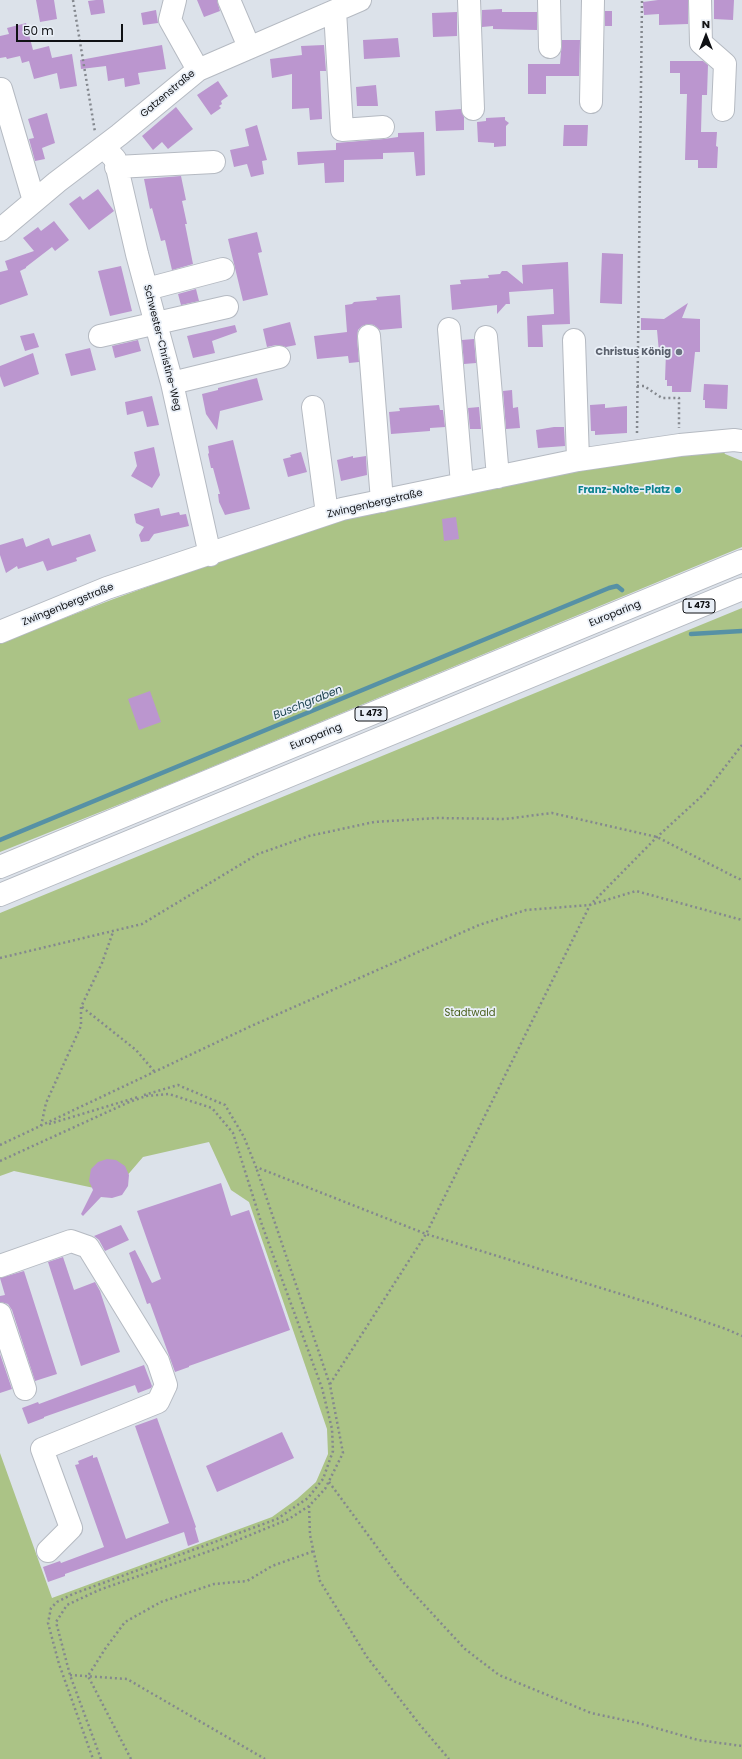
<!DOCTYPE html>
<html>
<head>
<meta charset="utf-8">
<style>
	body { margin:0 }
	#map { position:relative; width:742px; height:1759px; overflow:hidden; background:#dce2ea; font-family:Poppins,sans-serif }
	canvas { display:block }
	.north { position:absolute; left:686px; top:16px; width:40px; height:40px; -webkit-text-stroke:3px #e9eff7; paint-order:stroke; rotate:0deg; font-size:11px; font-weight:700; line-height:16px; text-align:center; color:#0f1114 }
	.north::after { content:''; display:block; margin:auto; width:14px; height:18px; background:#0f1114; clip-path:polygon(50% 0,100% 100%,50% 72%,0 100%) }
	.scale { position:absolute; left:16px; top:24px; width:107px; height:18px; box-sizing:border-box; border:2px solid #0f1114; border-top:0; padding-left:5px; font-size:12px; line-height:14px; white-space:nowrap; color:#0f1114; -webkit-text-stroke:3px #e9eff7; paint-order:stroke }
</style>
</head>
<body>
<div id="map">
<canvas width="742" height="1759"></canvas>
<div class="north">N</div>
<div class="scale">50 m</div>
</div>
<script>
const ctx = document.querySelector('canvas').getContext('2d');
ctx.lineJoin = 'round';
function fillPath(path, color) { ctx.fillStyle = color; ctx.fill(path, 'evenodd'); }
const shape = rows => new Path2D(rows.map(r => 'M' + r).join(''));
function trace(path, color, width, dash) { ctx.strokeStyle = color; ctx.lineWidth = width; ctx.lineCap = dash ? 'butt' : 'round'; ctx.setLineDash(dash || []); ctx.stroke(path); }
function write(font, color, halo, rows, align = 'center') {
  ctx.font = font + ' Poppins,sans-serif'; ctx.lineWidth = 3.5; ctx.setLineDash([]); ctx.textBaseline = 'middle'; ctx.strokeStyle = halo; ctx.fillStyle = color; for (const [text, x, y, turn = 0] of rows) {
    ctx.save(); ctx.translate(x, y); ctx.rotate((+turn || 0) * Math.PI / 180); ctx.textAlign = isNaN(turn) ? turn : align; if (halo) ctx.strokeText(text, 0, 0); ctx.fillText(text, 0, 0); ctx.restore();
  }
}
fillPath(shape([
	[721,447,725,454,742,461,742,547,168,785,0,852,0,643,111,600,318,525,555,470],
	[742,608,742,1759,0,1759,0,1453,52,1598,272,1517,297,1499,316,1482,328,1454,327,1429,249,1202,231,1190,209,1142,143,1157,113,1192,14,1171,0,1176,0,913]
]), '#abc386');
trace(shape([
	[691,634,742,631],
	[0,840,609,588,617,586,622,590]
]), '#5691a5', 4.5);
fillPath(shape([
	[36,0,54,0,57,19,40,22],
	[96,0,103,0,105,13,91,15,88,1],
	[197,0,217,0,220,11,204,17],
	[658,0,688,0,688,24,659,25,659,14,644,15,643,2],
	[714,0,734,0,733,20,714,19],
	[502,9,502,12,537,12,537,30,493,29,493,26,482,27,482,10],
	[156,10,158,23,143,25,141,13],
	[605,11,612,11,612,26,605,26],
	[457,12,457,36,433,37,432,13],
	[26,23,33,50,49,46,52,58,72,54,77,86,60,89,57,73,34,79,29,61,22,63,20,56,7,59,6,57,0,58,0,36,9,34,7,28],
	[398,38,400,57,364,59,363,40],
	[562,40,580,40,579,76,546,76,546,94,528,94,528,64,560,64],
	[162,45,166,69,138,73,140,84,125,87,124,78,108,81,106,66,81,69,80,60],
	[324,45,326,71,320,71,322,119,310,120,309,108,292,109,292,74,272,78,270,59,302,55,301,46],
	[670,61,703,61,708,65,707,95,702,95,701,132,717,132,716,146,718,147,717,168,698,168,698,160,685,160,687,94,680,94,680,73,670,73],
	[218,81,228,96,221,101,222,104,219,106,221,108,211,115,197,95],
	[376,85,378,106,357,106,356,87],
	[176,107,193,129,168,149,162,142,153,150,142,136],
	[461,109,464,117,464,130,436,131,435,111],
	[47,113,55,143,42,148,45,159,35,161,29,139,34,138,28,119],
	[505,117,505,120,509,123,506,126,506,146,494,147,494,143,478,142,477,122,486,121,486,118],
	[257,125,267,160,262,161,264,174,251,177,247,164,234,167,230,150,249,146,245,129],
	[564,125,588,125,587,146,563,146],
	[424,132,425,175,416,176,414,152,383,153,383,159,344,160,344,182,325,183,324,163,298,165,297,152,336,150,336,143,384,139,398,137,398,133],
	[181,176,186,200,182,201,187,224,185,224,193,264,172,270,165,240,161,241,152,208,150,209,144,179],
	[98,189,114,211,89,230,69,204,80,196,83,200],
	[54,221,69,240,55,251,52,247,26,267,26,268,20,271,28,295,0,305,0,272,8,270,5,261,34,251,23,238,38,227,41,231],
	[257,232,262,252,258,253,268,295,243,301,228,239],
	[602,253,623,254,622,304,600,303],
	[568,262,570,324,542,325,543,347,528,347,527,316,554,314,553,289,509,292,510,304,506,304,497,314,497,305,452,310,450,285,461,284,460,280,489,278,488,275,500,274,502,271,507,271,523,284,522,265],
	[121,266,132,311,110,316,98,271],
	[196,289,199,301,181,305,178,294],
	[400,295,402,328,380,330,374,325,368,324,362,326,358,330,357,337,359,362,349,363,348,356,317,359,314,336,347,332,345,305,352,304,354,302,377,300,376,297],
	[688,303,682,318,700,319,700,352,695,352,691,392,672,392,672,386,667,386,667,380,665,380,666,352,659,352,657,330,641,330,641,318,664,319],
	[290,322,296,345,286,347,276,345,267,347,263,329],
	[235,325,237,332,212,341,215,353,193,358,187,336],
	[34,333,39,347,25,351,20,336],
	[474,339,476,363,464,364,462,340],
	[138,340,141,351,115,358,112,346],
	[90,348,96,370,71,376,65,354],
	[33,353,39,374,4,387,0,376,0,366],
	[257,378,263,400,220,411,217,430,206,414,202,394,218,390,218,388],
	[704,384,728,385,727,409,705,408,705,400,703,400],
	[512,390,513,408,518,407,520,428,506,429,503,391],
	[152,396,159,425,147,427,143,411,127,415,125,402],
	[605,404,605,408,627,406,627,433,595,435,595,431,591,431,590,405],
	[439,405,440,410,443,410,445,427,430,428,430,431,391,434,389,412,400,411,399,408],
	[479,407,481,429,470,429,468,408],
	[554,427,564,427,565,446,538,448,536,430],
	[233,440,250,509,225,515,219,502,218,494,220,494,213,468,211,468,208,454,209,453,208,446],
	[154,447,160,475,152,488,131,476,137,466,134,452],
	[301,452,307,472,288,477,283,459,291,457,290,455],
	[353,456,353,458,366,456,367,475,341,481,337,460],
	[159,508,161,516,179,512,180,515,186,514,189,526,154,534,149,541,141,542,139,535,144,527,136,523,134,514],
	[456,517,459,539,444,541,442,519],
	[90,534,96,551,76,558,77,561,47,571,43,561,18,569,17,566,6,573,0,555,0,545,23,538,26,547,49,538,52,546],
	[150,691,161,722,139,730,128,699],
	[107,1159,116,1160,125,1166,129,1175,128,1186,122,1195,112,1198,101,1197,83,1216,81,1214,93,1190,89,1181,91,1169,98,1162],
	[221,1183,231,1216,249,1210,290,1330,189,1366,189,1367,175,1372,150,1303,147,1304,129,1253,135,1250,152,1283,161,1279,137,1211],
	[121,1225,129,1240,105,1251,99,1240,94,1236],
	[63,1257,74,1290,95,1282,100,1291,120,1352,81,1366,48,1262],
	[24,1271,57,1374,35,1381,12,1310,8,1304,0,1302,0,1296,5,1295,0,1278],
	[0,1354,12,1389,0,1393],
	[144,1365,152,1386,151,1388,138,1393,135,1385,44,1417,44,1418,28,1424,22,1408,38,1402,39,1404],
	[157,1418,196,1527,195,1528,199,1542,188,1546,184,1532,65,1574,65,1576,48,1582,43,1567,60,1561,61,1563,104,1547,75,1465,79,1464,78,1461,93,1455,93,1458,97,1457,126,1539,169,1523,135,1426],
	[282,1432,294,1458,217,1492,206,1466]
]), '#bb96cf');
const minor = shape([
	[175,0,170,20,198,70],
	[229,0,249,47],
	[469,0,473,109],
	[549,0,550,47],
	[700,0,701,43,725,64,723,110],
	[335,11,342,130,383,127],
	[1,89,34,201],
	[591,102,593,0],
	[104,147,115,159,137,254,172,383,210,555],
	[116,167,214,162],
	[0,230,57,182,119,135,198,70,360,0],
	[147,289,223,269],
	[449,329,462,484],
	[100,336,227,307],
	[369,336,382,501],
	[486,337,498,477],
	[574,340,578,460],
	[172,383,279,357],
	[313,407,327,514],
	[0,632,107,588,342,509,578,460,680,445,734,440,742,441],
	[0,1266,71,1241,88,1247,158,1361,166,1385,158,1402,42,1449,71,1528,48,1551],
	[0,1314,25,1389]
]);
const major = shape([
	[0,867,742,561],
	[0,895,742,589]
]);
trace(minor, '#b5bac2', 24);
trace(major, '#b5bac2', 24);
trace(shape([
	[73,0,95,132],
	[637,386,644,386,662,398,679,398,679,428],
	[637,433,642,0],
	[0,958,142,924,258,854,309,836,374,822,437,818,505,819,552,813,657,837,733,876,742,880],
	[82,1007,136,1050,154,1071],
	[144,1095,178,1085,225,1105,244,1137,256,1167,426,1234,653,1304,726,1329,742,1336],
	[49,1124,138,1097],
	[41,1126,46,1103,81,1026,81,1007,102,963,113,932],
	[0,1145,249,1027,479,925,526,910,590,905,636,891,742,920],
	[0,1161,127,1103,146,1096,169,1094,212,1108,233,1133,262,1225,322,1388,332,1429,333,1451,323,1479,308,1498,277,1519,73,1594,57,1602,51,1608,48,1623,59,1664,93,1759],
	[330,1384,426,1234,590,905,657,837,704,794,742,745],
	[329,1482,402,1581,465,1649,499,1675,591,1713,638,1723,698,1740,742,1746],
	[309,1506,310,1535,320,1581,367,1657,420,1725,449,1759],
	[70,1675,127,1679,265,1759],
	[101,1759,70,1675,56,1622,67,1605,99,1590,221,1547,289,1519,309,1506,325,1489,343,1453,330,1385,256,1167],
	[131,1759,88,1676,105,1649,125,1622,161,1602,214,1584,247,1581,272,1566,314,1551]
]), '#84888e', 2.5, [2, 3]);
trace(minor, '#fff', 22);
trace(major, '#fff', 22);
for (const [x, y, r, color] of [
	[679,352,4,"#6b7280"],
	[678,490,4,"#0f9aa8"]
]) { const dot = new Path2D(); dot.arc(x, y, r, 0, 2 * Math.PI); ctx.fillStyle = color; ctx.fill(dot); trace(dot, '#e9eff7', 1.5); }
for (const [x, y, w] of [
	[699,606,32],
	[371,714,32]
]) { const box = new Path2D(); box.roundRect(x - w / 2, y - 7, w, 14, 3); ctx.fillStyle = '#e9eff7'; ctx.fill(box); trace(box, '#0f1114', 1); }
write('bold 9px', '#0f1114', null, [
	["L 473",699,606],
	["L 473",371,714]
]);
write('10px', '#0f1114', '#e9eff7', [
	["Gatzenstraße",168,94,-40],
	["Schwester-Christine-Weg",162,348,76],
	["Zwingenbergstraße",375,504,-13],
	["Zwingenbergstraße",68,605,-22],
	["Europaring",615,614,-22],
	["Europaring",316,737,-22]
]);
write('bold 10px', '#5b616d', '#e9eff7', [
	["Christus König",671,352]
], 'right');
write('bold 10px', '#0d838f', '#e9eff7', [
	["Franz-Nolte-Platz",670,490]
], 'right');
write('10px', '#4a601d', '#e9eff7', [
	["Stadtwald",470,1013]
]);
write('italic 11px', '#1e4450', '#e9eff7', [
	["Buschgraben",308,703,-22]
]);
</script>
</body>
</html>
